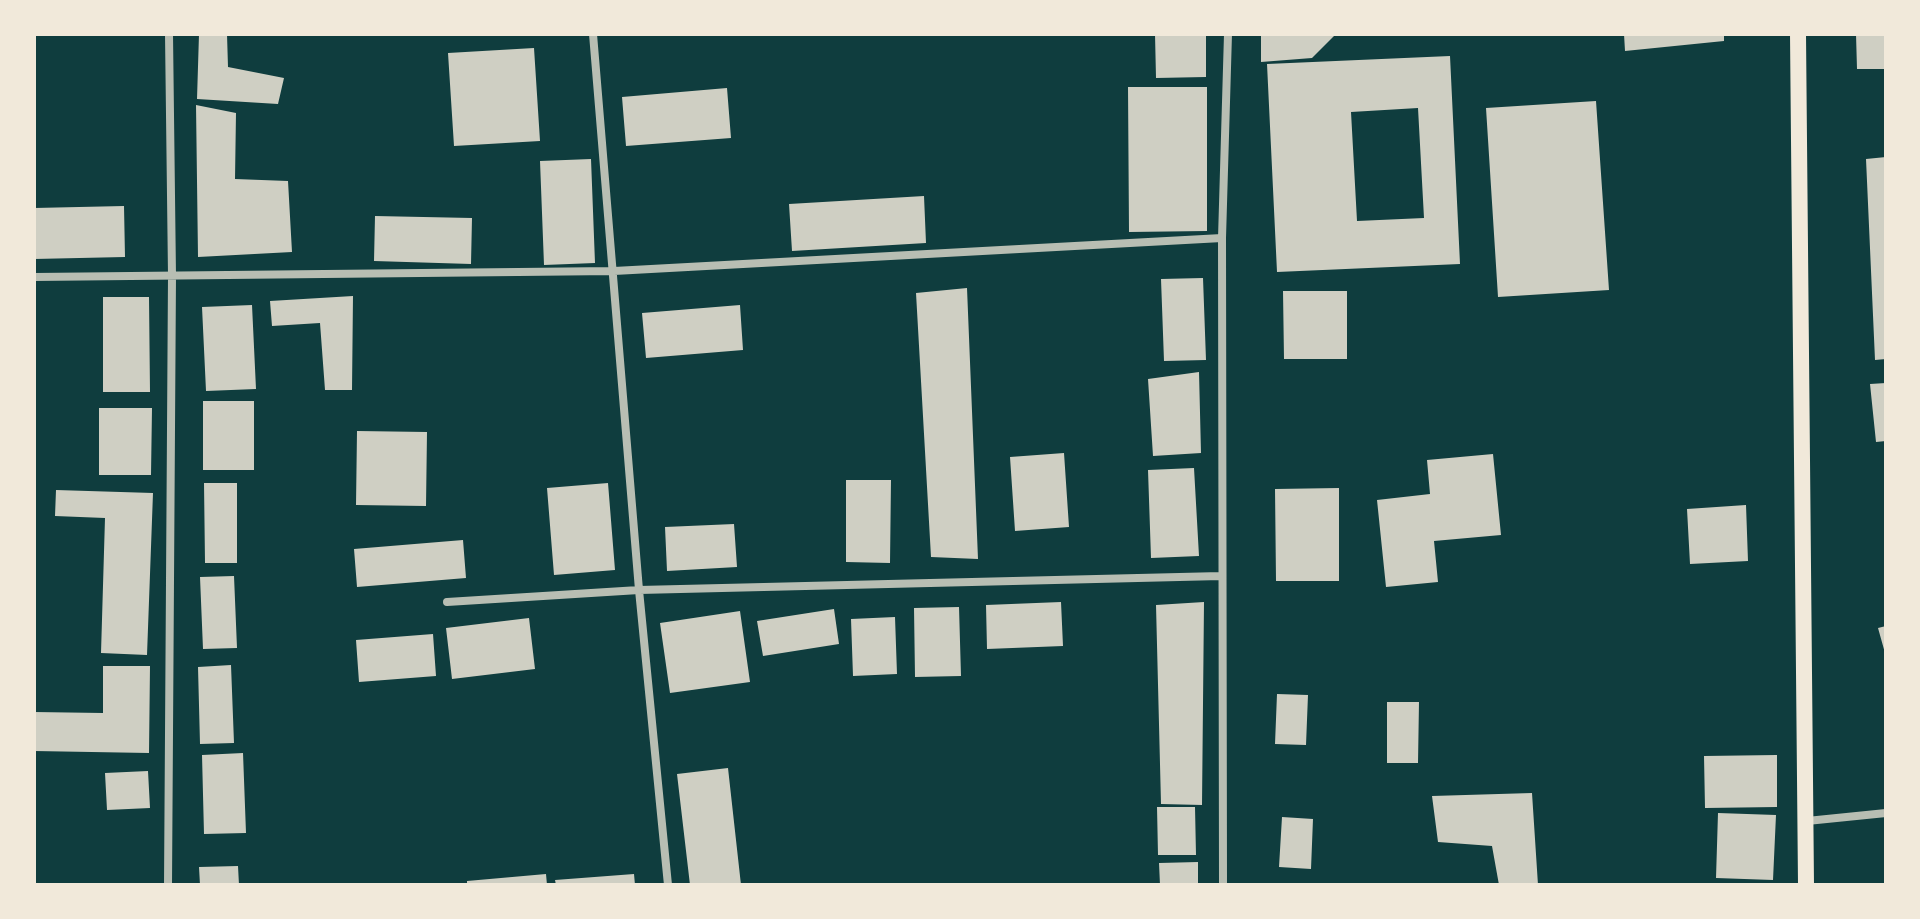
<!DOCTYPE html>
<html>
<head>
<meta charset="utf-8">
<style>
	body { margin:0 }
	#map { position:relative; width:1920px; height:919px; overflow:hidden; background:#0f3d3e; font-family:Cabin,sans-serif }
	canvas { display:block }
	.frame { position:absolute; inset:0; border:36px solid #f1e9da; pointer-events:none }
</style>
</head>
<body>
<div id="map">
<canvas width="1920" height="919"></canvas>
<div class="frame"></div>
</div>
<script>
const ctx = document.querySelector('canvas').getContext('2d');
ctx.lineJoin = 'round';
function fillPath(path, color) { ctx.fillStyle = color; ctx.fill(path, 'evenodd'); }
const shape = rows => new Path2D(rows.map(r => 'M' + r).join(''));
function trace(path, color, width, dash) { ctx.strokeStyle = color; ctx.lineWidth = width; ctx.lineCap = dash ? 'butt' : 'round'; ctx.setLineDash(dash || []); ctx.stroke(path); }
fillPath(shape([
	[199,34,227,34,228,67,284,78,278,104,197,99],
	[1155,34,1206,34,1206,77,1156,78],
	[1261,34,1336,34,1312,58,1261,62],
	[1624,34,1724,34,1724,41,1625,51],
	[1856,34,1886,34,1886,69,1857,69],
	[534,48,540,141,454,146,448,53],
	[1450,56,1460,264,1277,272,1267,64],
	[1418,108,1424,218,1357,221,1351,112],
	[1128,87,1207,87,1207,231,1129,232],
	[727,88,731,138,626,146,622,97],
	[1596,101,1609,290,1498,297,1486,108],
	[196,105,236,113,235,179,288,181,292,252,198,257],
	[1886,157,1886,359,1875,360,1866,159],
	[591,159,595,263,544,265,540,161],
	[924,196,926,243,792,251,789,204],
	[124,206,125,257,34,259,34,208],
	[375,216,472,218,471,264,374,261],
	[1203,278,1206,360,1164,361,1161,279],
	[967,288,978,559,931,557,916,293],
	[1283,291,1347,291,1347,359,1284,359],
	[353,296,352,390,325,390,320,323,272,326,270,301],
	[103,297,149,297,150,392,103,392],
	[252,305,256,389,206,391,202,307],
	[740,305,743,350,646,358,642,313],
	[1199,372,1201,453,1153,456,1148,379],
	[1886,383,1886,441,1876,442,1870,384],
	[203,401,254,401,254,470,203,470],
	[99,408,152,408,151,475,99,475],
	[357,431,427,432,426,506,356,505],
	[1064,453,1069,527,1015,531,1010,457],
	[1493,454,1501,535,1434,541,1438,582,1386,587,1377,500,1430,494,1427,460],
	[1194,468,1199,556,1151,558,1148,470],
	[846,480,891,480,890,563,846,562],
	[204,483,237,483,237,563,205,563],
	[608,483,615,570,554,575,547,488],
	[1339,488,1339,581,1276,581,1275,489],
	[56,490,153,493,147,655,101,653,105,518,55,516],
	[1746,505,1748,561,1690,564,1687,509],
	[734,524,737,567,667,571,665,527],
	[463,540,466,578,357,587,354,549],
	[234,576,237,648,203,649,200,577],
	[1061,602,1063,646,987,649,986,605],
	[1204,602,1202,805,1161,804,1156,605],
	[959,607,961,676,915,677,914,608],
	[834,609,839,644,763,656,757,621],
	[740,611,750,682,670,693,660,623],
	[895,617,897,674,853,676,851,619],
	[529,618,535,669,452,679,446,628],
	[1886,626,1886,653,1885,653,1878,628],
	[433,634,436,676,359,682,356,640],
	[231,665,234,743,200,744,198,667],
	[103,666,150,666,149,753,34,751,34,712,103,713],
	[1277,694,1308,695,1306,745,1275,744],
	[1387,702,1419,702,1418,763,1387,763],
	[243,753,246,833,204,834,202,755],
	[1777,755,1777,807,1705,808,1704,756],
	[728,768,741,885,690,885,677,774],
	[148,771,150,808,107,810,105,773],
	[1532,793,1538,885,1499,885,1492,846,1438,842,1432,796],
	[1157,807,1195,807,1196,855,1158,855],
	[1718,813,1776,815,1773,880,1716,878],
	[1282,817,1313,819,1311,869,1279,867],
	[1198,862,1198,885,1160,885,1159,863],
	[238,866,239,885,200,885,199,867],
	[546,874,547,885,467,885,467,881],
	[634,874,635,885,556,885,555,880]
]), '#cfcfc3');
trace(shape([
	[593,34,639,590,668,885],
	[34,277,614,271,1222,238],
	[447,602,639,590,1221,576],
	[1807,821,1886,813],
	[168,885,172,276,169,34],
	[1223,885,1222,238,1228,34]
]), '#b8beb3', 8);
trace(shape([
	[1798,34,1806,885]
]), '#f1e9da', 16);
</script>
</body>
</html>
